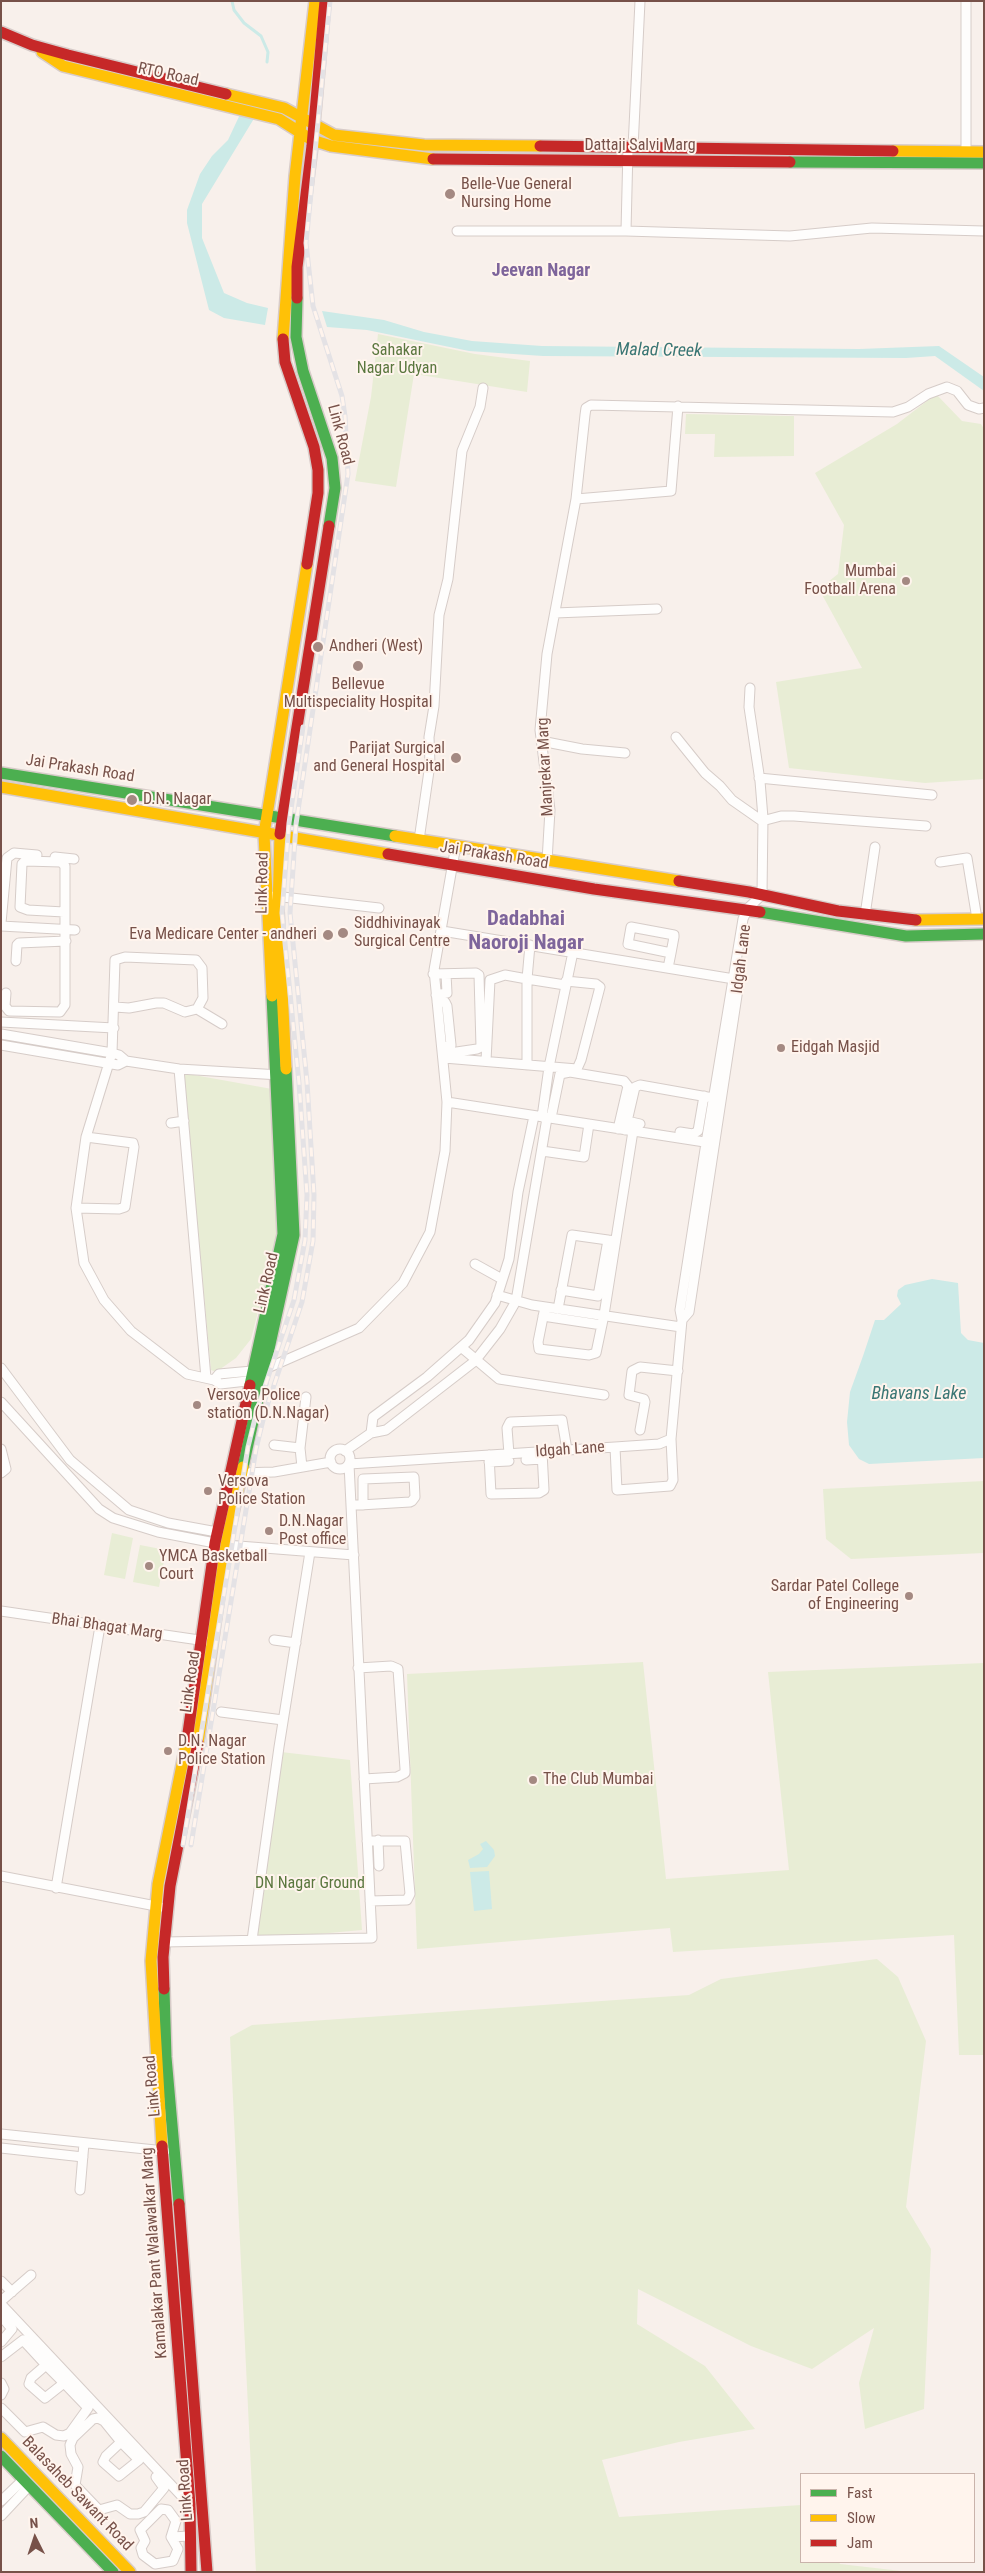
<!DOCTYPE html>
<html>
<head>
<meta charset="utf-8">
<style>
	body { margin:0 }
	#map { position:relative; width:985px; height:2573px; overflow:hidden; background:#f8f0eb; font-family:"Roboto Condensed",sans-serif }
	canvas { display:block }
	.frame { position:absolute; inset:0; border:2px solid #775149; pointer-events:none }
	.legend { position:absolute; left:800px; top:2473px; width:175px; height:90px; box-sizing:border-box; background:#fff4ed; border:1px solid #c9b3ab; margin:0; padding:6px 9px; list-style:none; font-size:15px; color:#775149 }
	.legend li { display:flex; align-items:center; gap:10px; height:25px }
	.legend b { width:25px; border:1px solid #c9b3ab }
	.north { position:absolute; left:10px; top:2513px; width:50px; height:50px; -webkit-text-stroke:4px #fff4ed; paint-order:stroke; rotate:356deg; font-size:14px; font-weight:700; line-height:20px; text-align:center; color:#775149 }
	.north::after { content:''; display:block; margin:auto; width:18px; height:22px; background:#775149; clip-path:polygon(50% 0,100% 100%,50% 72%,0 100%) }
</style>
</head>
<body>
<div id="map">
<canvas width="985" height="2573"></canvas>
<div class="frame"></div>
<ul class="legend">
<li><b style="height:6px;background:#4caf50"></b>Fast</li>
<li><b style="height:6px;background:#ffc107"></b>Slow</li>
<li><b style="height:6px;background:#c62828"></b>Jam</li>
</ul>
<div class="north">N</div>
</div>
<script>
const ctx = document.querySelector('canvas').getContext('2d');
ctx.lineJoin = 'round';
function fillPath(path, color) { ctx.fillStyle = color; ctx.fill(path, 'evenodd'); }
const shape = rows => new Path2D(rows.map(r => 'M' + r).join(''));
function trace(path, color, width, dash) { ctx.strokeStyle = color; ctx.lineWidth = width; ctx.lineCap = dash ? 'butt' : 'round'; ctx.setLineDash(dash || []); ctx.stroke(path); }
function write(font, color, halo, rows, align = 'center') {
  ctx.font = font + ' "Roboto Condensed",sans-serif'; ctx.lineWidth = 4; ctx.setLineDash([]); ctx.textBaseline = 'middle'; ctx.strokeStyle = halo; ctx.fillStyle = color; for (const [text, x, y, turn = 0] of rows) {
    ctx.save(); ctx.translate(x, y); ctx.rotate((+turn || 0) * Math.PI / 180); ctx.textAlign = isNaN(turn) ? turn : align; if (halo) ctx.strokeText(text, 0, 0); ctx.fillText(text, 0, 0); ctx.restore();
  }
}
fillPath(shape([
	[378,334,475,354,530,361,527,392,414,374,396,487,355,481,371,397],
	[936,394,962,421,981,424,984,429,984,779,925,783,789,768,776,682,862,668,819,589,838,574,844,525,815,473,897,424],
	[686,414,794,416,794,456,714,457,715,434,685,434],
	[183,1073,272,1089,277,1238,251,1339,236,1358,216,1372,211,1370],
	[984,1481,984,1553,851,1559,826,1539,823,1489],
	[112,1533,133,1538,125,1579,104,1575],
	[140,1545,166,1550,159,1587,133,1582],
	[643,1662,666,1879,789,1870,768,1672,984,1663,984,2055,959,2055,954,1935,673,1952,670,1928,417,1949,407,1674],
	[281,1752,350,1760,362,1930,252,1940],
	[877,1959,898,1977,926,2041,906,2207,931,2249,924,2409,865,2429,859,2383,874,2328,812,2369,751,2346,638,2289,637,2324,705,2366,755,2429,679,2442,602,2460,619,2517,801,2505,801,2562,839,2562,840,2564,910,2572,256,2572,230,2037,252,2025,689,1995,721,1979]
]), '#e8edd5');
fillPath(shape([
	[243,108,258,112,202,204,202,238,224,293,247,303,268,308,265,325,224,318,209,310,187,223,187,210,200,174,212,156,228,140],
	[322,311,384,320,424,332,472,341,542,346,859,349,939,346,984,377,984,391,935,356,906,358,543,356,469,351,367,330,327,327],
	[932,1279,958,1283,961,1333,968,1340,984,1343,984,1458,869,1464,859,1459,849,1445,847,1422,850,1392,863,1356,875,1320,884,1320,901,1304,897,1296,898,1290,905,1285],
	[486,1841,494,1850,495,1856,487,1867,470,1868,468,1860,479,1854,483,1849,480,1844],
	[489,1871,492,1909,474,1911,470,1872]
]), '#cceae7');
trace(shape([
	[232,1,234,10,244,23,261,36,268,52,267,62]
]), '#cceae7', 3);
const street = shape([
	[633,148,640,1],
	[966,152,966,1],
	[457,231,626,231,790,236,872,228,984,231],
	[626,231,628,148],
	[576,499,585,415,586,408,591,405,893,412,908,407,928,394,947,387,957,391,968,405,979,409,984,408],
	[555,613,657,609],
	[676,737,705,773,720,786,732,800,762,821,781,816,794,816,926,826],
	[541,741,582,749,625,753],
	[759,778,932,795],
	[419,840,430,764,429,737,434,706,439,615,448,579,462,451,480,407,483,388],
	[55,857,74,859],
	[547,861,550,810,540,730,547,654,576,499,671,491,678,406],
	[940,862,967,858,977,919],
	[274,896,379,908],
	[865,915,875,847],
	[1,923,7,858,14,853,37,855],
	[1,926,75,930],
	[442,931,740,980],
	[16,961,17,945,19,943,66,941],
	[668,968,671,953,674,937,674,935,631,927,628,944,671,953],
	[433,974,476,973,479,975,481,1047,477,1049,443,1054],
	[6,993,5,1006,9,1011,60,1012,65,1005,65,866,61,862,25,861,22,864,20,907,28,910,64,912],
	[436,995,447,993,446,974],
	[437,1002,445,1002,447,1006,451,1045,442,1048],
	[115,1007,129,1008,156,1003,164,1003,185,1012,197,1009,203,998,202,968,196,960,125,957,115,960,112,1053,86,1137,76,1208,84,1263,104,1300,131,1331,187,1374,214,1380,220,1384,256,1380],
	[197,1009,222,1024],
	[1,1022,114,1028],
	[1,1034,112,1053,119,1055,126,1061],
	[1,1045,118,1065,126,1061,179,1069,280,1075],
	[444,1058,577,1069,581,1060,600,987,596,984,566,981],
	[486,1061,490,980,505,975,527,979,530,945],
	[527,1065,527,979,565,985],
	[179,1069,206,1378],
	[447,1102,711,1143],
	[542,1117,549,1067,573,952],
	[551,1118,560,1074,570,1072,624,1081,628,1086,618,1129],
	[627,1121,640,1124],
	[171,1123,184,1121],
	[625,1130,635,1087,640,1085,713,1098],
	[680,1132,693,1134,698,1131,704,1096],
	[542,1151,584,1157,589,1124],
	[76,1208,119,1209,125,1207,134,1147,133,1143,86,1137],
	[475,1264,502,1279],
	[561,1290,598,1296,608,1240],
	[497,1295,532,1305,681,1327],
	[545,1307,538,1342,539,1349,589,1355,596,1353,604,1315,633,1131],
	[558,1309,572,1235,615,1241],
	[543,1316,602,1325],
	[682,1320,689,1312,738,989],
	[461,1347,499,1379,604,1395],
	[1,1368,70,1460,129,1510,168,1523,217,1532],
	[214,1380,219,1374,263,1370,359,1328,403,1283,430,1232,445,1151,447,1102,434,970,456,845],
	[1,1402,99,1509,113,1518,158,1532,215,1543],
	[640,1430,645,1402,644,1399,629,1395,632,1371,640,1367,678,1371],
	[371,1433,373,1417,427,1377,469,1340,495,1303,509,1259,518,1192,534,1116],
	[274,1445,300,1448],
	[615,1447,617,1490,670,1486,673,1480,671,1439],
	[1,1449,6,1469,1,1473],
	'330 1459a10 10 0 1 1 20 0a10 10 0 1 1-20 0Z',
	[345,1451,371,1433,386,1430,475,1361,500,1329,516,1301,547,1118],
	[509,1454,507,1428,510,1422,562,1420,567,1450],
	[489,1455,491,1494,539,1493,544,1490,542,1452],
	[526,1460,542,1459],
	[489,1462,509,1461],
	[302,1467,300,1448,306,1397],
	[239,1473,274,1472,331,1462],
	[351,1505,360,1505,410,1502,412,1501,415,1497,414,1477,363,1479,363,1505],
	[226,1545,354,1555],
	[1,1611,206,1641],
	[274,1640,296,1643],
	[358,1668,391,1666,398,1669,405,1769,405,1773,397,1777,364,1779],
	[221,1712,283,1720],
	[378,1840,379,1866],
	[367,1841,405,1841,410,1894,407,1900,370,1901],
	[1,1876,161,1907],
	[56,1888,100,1626],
	[252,1940,279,1747,310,1552],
	[164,1942,372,1938,349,1464,615,1447,659,1444,671,1439,682,1320,680,1310,706,1143,743,919,748,908,762,895,763,818,760,781,749,707,750,688],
	[1,2134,165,2151],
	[1,2148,83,2157],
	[80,2190,84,2143],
	[1,2281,12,2292],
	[1,2301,31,2275],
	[1,2304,191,2506],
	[1,2316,12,2329,1,2342],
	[1,2357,23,2340,46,2365,49,2362],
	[46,2365,64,2383,45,2398,29,2384,31,2378,46,2365],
	[1,2383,4,2389,1,2395],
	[1,2408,25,2432,43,2427,56,2435,64,2436,70,2433,88,2408,64,2383,69,2377],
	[127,2438,121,2442,104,2421,98,2418,93,2419,73,2438,70,2445,71,2454,78,2467,75,2485,99,2510,117,2505,130,2514,138,2514,144,2512,164,2488,156,2477],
	[121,2442,139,2460,119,2476,103,2462,106,2456,121,2442],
	[1,2501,24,2479],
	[1,2516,30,2485],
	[171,2537,178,2549,173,2561,155,2564,143,2555,141,2548,145,2541,140,2530,161,2509,168,2510,176,2521,171,2537,190,2536]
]);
const fast = shape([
	[790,162,984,163],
	[297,298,296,337,303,371,332,458,335,488,329,526],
	[1,773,395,836],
	[760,912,906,936,984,934],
	[250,1385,283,1234,272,996],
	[243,1467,294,1235,286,1069],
	[164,1989,166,2057,179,2204],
	[1,2456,113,2572]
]);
const slow = shape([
	[42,52,63,66,279,119,312,140,331,146,433,159],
	[226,94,284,108,334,135,424,145,540,146],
	[893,151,984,152],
	[283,339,295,176,315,1],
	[1,787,388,854],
	[280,834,278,911,286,1069],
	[395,836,679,881],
	[916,920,984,919],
	[272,996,264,834,307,564],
	[198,1743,226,1545,243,1467],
	[162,2146,151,1961,158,1884,187,1740],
	[1,2438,130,2572]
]);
const jam = shape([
	[1,32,32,45,68,55,226,94],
	[540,146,893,151],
	[433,159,790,162],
	[297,298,297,267,312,146,325,1],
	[283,339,285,362,314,447,318,470,318,493,307,564],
	[280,834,329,526],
	[388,854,594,889,760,912],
	[679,881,749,892,838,911,916,920],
	[187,1740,215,1543,250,1385],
	[164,1989,163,1957,170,1886,198,1743],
	[162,2146,190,2505,191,2572],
	[179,2204,207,2572]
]);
trace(street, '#d6ccc8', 11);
trace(fast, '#d8ccc9', 14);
trace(slow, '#d8ccc9', 14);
trace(jam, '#d8ccc9', 14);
trace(street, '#fefdfc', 9);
trace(fast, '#4caf50', 11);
trace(slow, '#ffc107', 11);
trace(jam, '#c62828', 11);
const rail = shape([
	[183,1845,248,1447,257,1410,294,1300,305,1240,307,1195,299,1083,282,913,289,823,303,727],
	[191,1845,256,1449,265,1412,302,1302,313,1241,314,1195,307,1082,290,913,296,824,348,474,345,416,342,396,313,306,306,243,330,1]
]);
trace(rail, '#e4e2e5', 5);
trace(rail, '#fff4ed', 3, [9]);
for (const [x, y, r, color] of [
	[450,194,6,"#a48982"],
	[906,581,5,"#a48982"],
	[318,647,6,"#a48982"],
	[358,666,6,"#a48982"],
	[456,758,6,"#a48982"],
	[132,800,6,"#a48982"],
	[343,933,6,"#a48982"],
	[328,935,6,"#a48982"],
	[781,1048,5,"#a48982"],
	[197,1405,5,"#a48982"],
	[208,1491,5,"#a48982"],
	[269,1531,5,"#a48982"],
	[149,1566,5,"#a48982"],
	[909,1596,5,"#a48982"],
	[168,1751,5,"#a48982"],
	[533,1780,5,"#a48982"]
]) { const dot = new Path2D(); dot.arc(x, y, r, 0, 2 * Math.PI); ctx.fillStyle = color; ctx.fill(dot); trace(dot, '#fff4ed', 2); }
write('16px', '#775149', '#fff4ed', [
	["RTO Road",168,75,12],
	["Dattaji Salvi Marg",640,146],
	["Link Road",340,435,75],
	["Manjrekar Marg",546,767,-93],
	["Jai Prakash Road",80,769,9],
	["Jai Prakash Road",494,856,9],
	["Link Road",263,883,-89],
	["Idgah Lane",742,959,-83],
	["Link Road",267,1283,-77],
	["Idgah Lane",570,1450,-4],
	["Bhai Bhagat Marg",107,1627,8],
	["Link Road",191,1682,-82],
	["Link Road",153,2086,-95],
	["Kamalakar Pant Walawalkar Marg",155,2253,-94],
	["Link Road",186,2490,-94],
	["Balasaheb Sawant Road",77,2494,46]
]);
write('16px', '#775149', '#fff4ed', [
	["Belle-Vue General",461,185],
	["Nursing Home",461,203],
	["Mumbai",896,572,"right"],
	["Football Arena",896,590,"right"],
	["Andheri (West)",329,647],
	["Bellevue",358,685,"center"],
	["Multispeciality Hospital",358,703,"center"],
	["Parijat Surgical",445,749,"right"],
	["and General Hospital",445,767,"right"],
	["D.N. Nagar",143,800],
	["Siddhivinayak",354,924],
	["Surgical Centre",354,942],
	["Eva Medicare Center - andheri",317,935,"right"],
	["Eidgah Masjid",791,1048],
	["Versova Police",207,1396],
	["station (D.N.Nagar)",207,1414],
	["Versova",218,1482],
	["Police Station",218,1500],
	["D.N.Nagar",279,1522],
	["Post office",279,1540],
	["YMCA Basketball",159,1557],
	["Court",159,1575],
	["Sardar Patel College",899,1587,"right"],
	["of Engineering",899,1605,"right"],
	["D.N. Nagar",178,1742],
	["Police Station",178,1760],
	["The Club Mumbai",543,1780]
], 'left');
write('16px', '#5a773e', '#fff4ed', [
	["Sahakar",397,351],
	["Nagar Udyan",397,369],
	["DN Nagar Ground",310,1884]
]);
write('bold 18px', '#7e659b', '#fff4ed', [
	["Jeevan Nagar",541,271]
]);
write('italic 18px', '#3a7674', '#fff4ed', [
	["Malad Creek",659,351,1],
	["Bhavans Lake",919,1394]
]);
write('bold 21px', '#7e659b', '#fff4ed', [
	["Dadabhai",526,920],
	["Naoroji Nagar",526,944]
]);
</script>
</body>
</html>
